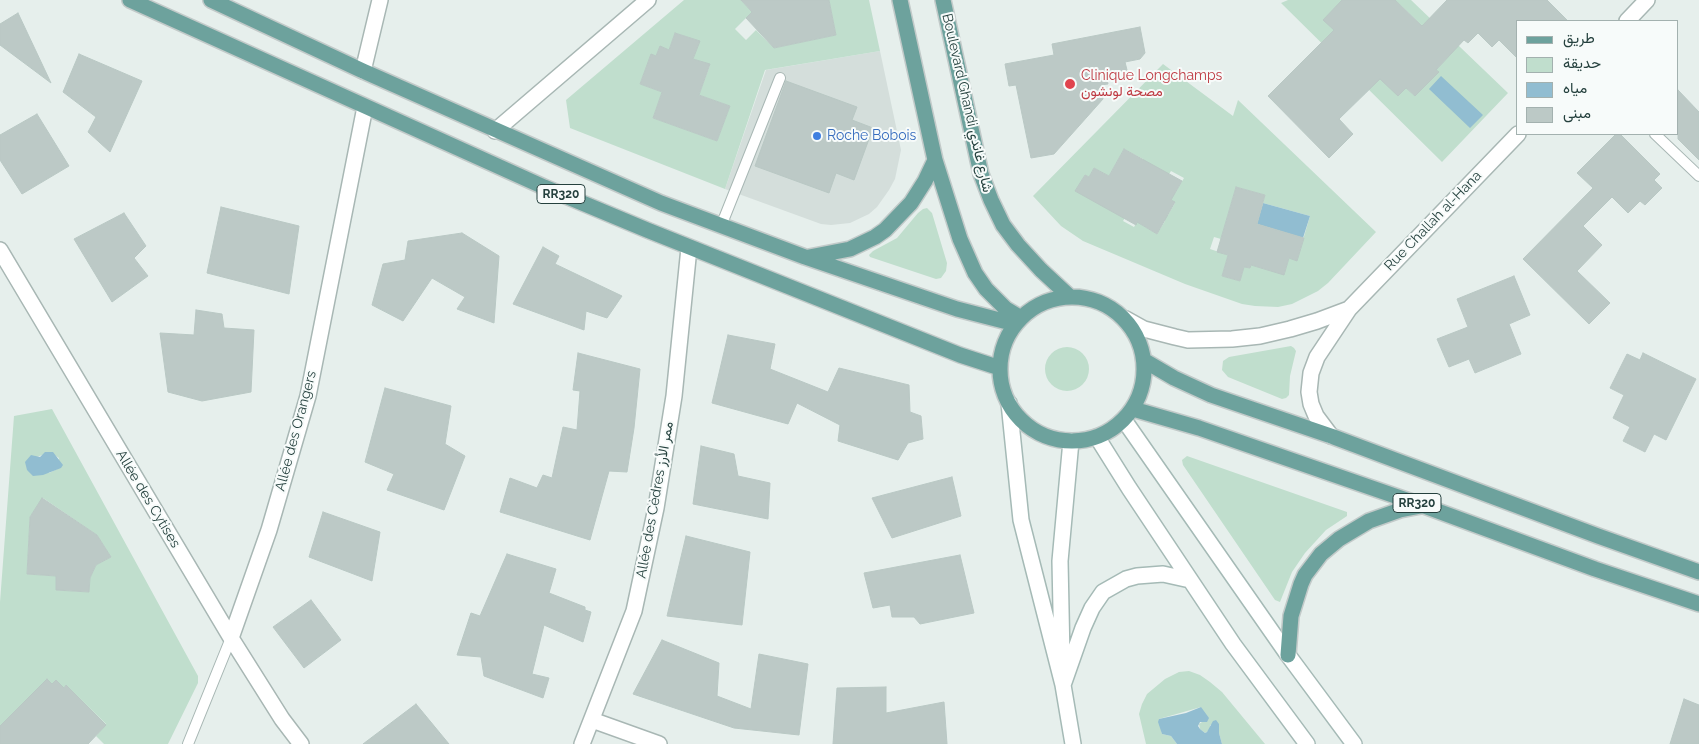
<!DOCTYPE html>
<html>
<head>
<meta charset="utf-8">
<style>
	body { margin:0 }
	#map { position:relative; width:1699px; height:744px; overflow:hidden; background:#e6efec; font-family:Raleway,Vazirmatn,sans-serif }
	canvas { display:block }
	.legend { position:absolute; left:1516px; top:20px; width:162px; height:115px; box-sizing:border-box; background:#f7fbfa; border:1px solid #a3b1af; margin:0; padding:6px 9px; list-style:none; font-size:15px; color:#25413e }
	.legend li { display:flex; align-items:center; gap:10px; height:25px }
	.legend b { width:25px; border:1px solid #a3b1af }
</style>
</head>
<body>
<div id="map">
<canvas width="1699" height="744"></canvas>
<ul class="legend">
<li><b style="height:6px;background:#6da29d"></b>طريق</li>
<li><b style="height:14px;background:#c0decd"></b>حديقة</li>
<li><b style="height:14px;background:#91bdd1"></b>مياه</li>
<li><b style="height:14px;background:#bcc9c6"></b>مبنى</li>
</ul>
</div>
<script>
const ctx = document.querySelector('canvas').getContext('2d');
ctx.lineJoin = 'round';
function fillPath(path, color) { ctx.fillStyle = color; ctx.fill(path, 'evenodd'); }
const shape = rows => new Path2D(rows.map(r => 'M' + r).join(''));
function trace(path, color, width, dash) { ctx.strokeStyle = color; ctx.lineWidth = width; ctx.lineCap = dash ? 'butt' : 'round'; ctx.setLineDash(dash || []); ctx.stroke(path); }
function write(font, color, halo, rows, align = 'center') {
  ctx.font = font + ' Raleway,Vazirmatn,sans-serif'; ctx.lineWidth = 4; ctx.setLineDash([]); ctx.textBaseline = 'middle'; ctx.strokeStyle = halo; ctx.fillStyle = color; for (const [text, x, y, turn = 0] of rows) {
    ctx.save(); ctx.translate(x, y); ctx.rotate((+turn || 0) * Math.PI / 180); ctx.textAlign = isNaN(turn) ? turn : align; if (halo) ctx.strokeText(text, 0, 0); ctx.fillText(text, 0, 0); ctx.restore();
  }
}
fillPath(shape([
	[880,51,901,150,895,179,889,190,877,207,869,214,850,223,831,225,821,224,725,189,766,70]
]), '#d4dedb');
fillPath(shape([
	[684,0,741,0,752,12,735,29,746,40,756,30,774,48,836,35,829,0,869,0,880,51,765,70,725,189,570,128,566,100],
	[675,33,699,41,693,59,710,65,699,95,730,106,717,141,653,118,662,92,640,84,651,55,656,56,660,47,669,50],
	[1288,0,1342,0,1406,88,1415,96,1438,72,1436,70,1451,53,1395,0,1411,0,1508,93,1442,162,1281,3],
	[1163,64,1233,116,1238,100,1376,232,1328,283,1318,291,1292,304,1278,307,1255,306,1242,304,1185,284,1083,241,1061,226,1033,196],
	[1124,149,1143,159,1140,165,1166,179,1171,171,1184,178,1175,193,1171,192,1168,198,1175,203,1168,215,1165,213,1165,221,1157,234,1142,225,1138,220,1134,227,1123,221,1132,206,1076,191,1085,175,1089,177,1094,168,1109,176],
	[1236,187,1265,195,1263,203,1310,216,1297,260,1289,258,1284,274,1251,265,1250,268,1244,267,1240,281,1222,276,1228,255,1210,249,1214,237,1221,239],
	[927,208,932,213,947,263,946,271,941,278,936,279,870,257,869,255,873,251,897,238,918,213,923,209],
	[1291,346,1294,348,1296,351,1290,376,1289,395,1286,398,1282,399,1228,377,1222,370,1223,361,1229,357],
	'1045 369a22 22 0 1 1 44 0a22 22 0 1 1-44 0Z',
	[52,409,198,676,198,683,168,744,104,744,96,736,106,724,66,685,64,688,56,680,52,684,47,679,0,726,0,602,14,416],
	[50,452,59,458,57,469,49,473,37,457],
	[43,498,97,535,111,557,96,565,90,578,89,592,56,590,56,576,27,574,30,517],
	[1187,456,1347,512,1347,516,1326,530,1305,553,1292,572,1280,602,1275,600,1183,465,1182,460],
	[1189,671,1200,675,1210,682,1222,692,1265,744,1222,744,1219,733,1219,724,1210,725,1210,730,1205,733,1200,729,1199,724,1202,722,1201,707,1159,719,1162,734,1171,736,1177,744,1146,744,1139,714,1142,704,1147,694,1165,679,1179,672]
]), '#c0decd');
fillPath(shape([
	[1441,76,1483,115,1470,128,1429,89],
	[1263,203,1310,216,1303,238,1257,224],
	[45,452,53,452,63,465,61,468,43,475,33,476,27,470,25,462,31,455,40,457],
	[1201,707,1209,718,1207,722,1200,722,1198,726,1200,729,1205,733,1207,732,1213,721,1216,720,1219,724,1219,733,1222,744,1177,744,1171,736,1162,734,1158,722,1159,719,1186,713]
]), '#91bdd1');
const building = shape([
	[741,0,829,0,836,35,774,48,746,18,752,12,741,0],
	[1342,0,1395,0,1422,26,1447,0,1547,0,1568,21,1518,21,1518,59,1499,40,1492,47,1478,33,1468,43,1464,40,1436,70,1439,72,1415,96,1406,88,1398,96,1380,79,1339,119,1353,134,1329,158,1268,96,1334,30,1323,20,1342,0],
	[18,13,51,83,0,45,0,24,18,13],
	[1140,27,1145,53,1140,59,1125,62,1127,70,1106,74,1108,84,1101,85,1103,99,1054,154,1031,158,1016,85,1009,86,1005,64,1054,55,1052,44,1140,27],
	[675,33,700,41,693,59,710,64,699,95,730,106,717,141,653,118,662,92,640,84,651,54,656,56,660,46,669,50,675,33],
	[79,54,142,81,110,152,88,132,96,117,63,92,79,54],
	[786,81,857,107,852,120,873,128,854,180,836,173,829,193,755,166,786,81],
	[1678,90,1699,112,1699,160,1678,139,1678,90],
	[37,114,69,166,22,194,0,160,0,135,37,114],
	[1616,134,1620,134,1660,174,1654,180,1662,188,1645,205,1640,201,1628,213,1612,197,1583,226,1602,245,1577,271,1610,303,1589,324,1523,259,1593,188,1577,173,1616,134],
	[1124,149,1182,181,1171,200,1175,202,1157,234,1137,222,1136,225,1075,191,1085,175,1089,177,1094,168,1109,176,1124,149],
	[1236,187,1265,195,1257,224,1304,238,1297,261,1289,258,1284,275,1251,265,1250,268,1244,267,1240,281,1222,276,1228,255,1217,252,1236,187],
	[221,207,299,226,289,294,207,273,221,207],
	[124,213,146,246,134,258,148,276,112,302,74,239,124,213],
	[462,233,499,256,494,323,457,309,465,297,432,278,403,321,372,305,383,264,405,260,408,241,462,233],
	[543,247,559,256,555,264,622,296,607,318,586,311,584,330,513,304,543,247],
	[1514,276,1530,315,1509,324,1521,354,1475,373,1469,359,1449,367,1437,339,1468,327,1457,299,1514,276],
	[196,310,222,314,224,328,254,330,251,392,202,401,168,392,160,333,194,335,196,310],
	[728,335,775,344,770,369,828,392,839,368,909,385,910,412,921,416,923,439,908,443,898,460,838,441,840,425,797,403,788,424,712,403,728,335],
	[578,353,640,369,634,428,627,472,609,471,590,540,500,512,510,478,537,488,543,475,552,478,563,427,577,430,580,391,573,390,578,353],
	[1643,353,1696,379,1666,440,1654,434,1645,452,1623,441,1630,427,1613,418,1624,395,1610,388,1627,354,1640,360,1643,353],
	[385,388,451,406,445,444,465,456,444,510,387,490,394,474,365,462,385,388],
	[701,446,734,454,738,476,770,483,768,519,693,504,701,446],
	[952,477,961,516,892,538,872,498,952,477],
	[42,498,97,535,111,557,96,565,90,578,89,592,56,590,56,576,27,574,30,517,42,498],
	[323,512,380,532,372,581,309,557,323,512],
	[686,536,750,552,742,625,667,616,686,536],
	[507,554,556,569,549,593,585,607,585,610,591,612,583,642,544,625,532,674,549,678,543,698,484,676,481,657,457,655,471,613,480,616,507,554],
	[960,555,974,613,920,624,914,617,892,617,890,605,873,608,864,573,960,555],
	[311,600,341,640,304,668,273,627,311,600],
	[662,640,719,663,717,696,751,709,759,654,808,664,799,735,734,728,633,694,662,640],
	[47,679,52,684,56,680,64,688,66,685,106,725,88,744,0,744,0,726,47,679],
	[886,687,886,713,944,702,947,744,833,744,837,688,886,687],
	[1684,699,1699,705,1699,744,1670,744,1684,699],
	[416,704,449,744,363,744,416,704]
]);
fillPath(building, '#bcc9c6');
trace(building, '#b9c8c4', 1);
const lane = shape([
	[1655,134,1699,176],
	[721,226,780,78],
	[188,744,231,638]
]);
const street = shape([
	[1627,21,1647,0],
	[363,71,380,0],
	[495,131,648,0],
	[0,250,231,638,282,719,301,744],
	[1126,319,1144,329,1175,337,1188,340,1232,339,1260,336,1290,329,1317,321,1349,309],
	[1331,436,1316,416,1311,404,1309,392,1311,373,1317,357,1349,309,1518,134],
	[231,638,269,530,308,396,365,107],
	[592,720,659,744],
	[582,744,634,611,656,508,674,396,689,248]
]);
const secondary = shape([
	[1009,403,1021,520,1063,685,1073,744],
	[1124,420,1288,655,1354,744],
	[1097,437,1129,488,1233,644,1307,744],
	[1062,658,1060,561,1071,441],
	[1063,685,1083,628,1092,608,1103,592,1126,579,1137,576,1163,574,1190,580]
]);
const primary = shape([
	[130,0,544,187,647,230,960,355,1000,368],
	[211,0,363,71,661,203,805,257,957,309,1015,324],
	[900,0,935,160,960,239,975,273,986,289,1006,309,1021,318],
	[943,0,981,174,991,200,1003,225,1018,245,1041,270,1069,296],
	[809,257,850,249,875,237,885,230,911,203,925,181,935,160],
	'1000 369a72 72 0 1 1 144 0a72 72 0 1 1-144 0Z',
	[1145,361,1174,378,1211,395,1331,436,1598,536,1699,572],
	[1133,409,1199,428,1424,506,1595,569,1699,604],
	[1288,655,1291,616,1301,584,1305,575,1321,554,1339,539,1369,521,1400,510,1421,506]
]);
trace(lane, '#a8b7b4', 12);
trace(street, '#a8b7b4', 18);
trace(secondary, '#a5bab6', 18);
trace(primary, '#c2cac9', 18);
trace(lane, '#fff', 10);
trace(street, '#fff', 15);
trace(secondary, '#fff', 15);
trace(primary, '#6da29d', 15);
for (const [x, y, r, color] of [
	[1070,84,6,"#e0444e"],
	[817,136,5,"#3f7fe0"]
]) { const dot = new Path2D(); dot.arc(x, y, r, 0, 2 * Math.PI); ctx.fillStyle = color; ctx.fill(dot); trace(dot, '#f7fbfa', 2); }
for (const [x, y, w] of [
	[561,194,48],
	[1417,503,48]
]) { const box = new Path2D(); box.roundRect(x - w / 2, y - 9.5, w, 19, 4); ctx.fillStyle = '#f7fbfa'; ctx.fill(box); trace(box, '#25413e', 1); }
write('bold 12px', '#25413e', null, [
	["RR320",561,194],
	["RR320",1417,503]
]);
write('14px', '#be3a42', '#f7fbfa', [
	["Clinique Longchamps",1081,76],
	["مصحة لونشون",1081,92]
], 'left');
write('14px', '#25413e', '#f7fbfa', [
	["Boulevard Ghandi شارع غاندي",967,103,77],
	["Rue Challah al-Hana",1433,221,-46],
	["Allée des Orangers",296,431,-75],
	["Allée des Cytises",148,499,59],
	["Allée des Cèdres ممر الأرز",655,500,-80]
]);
write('14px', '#366cbe', '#f7fbfa', [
	["Roche Bobois",827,136]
], 'left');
</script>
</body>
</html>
